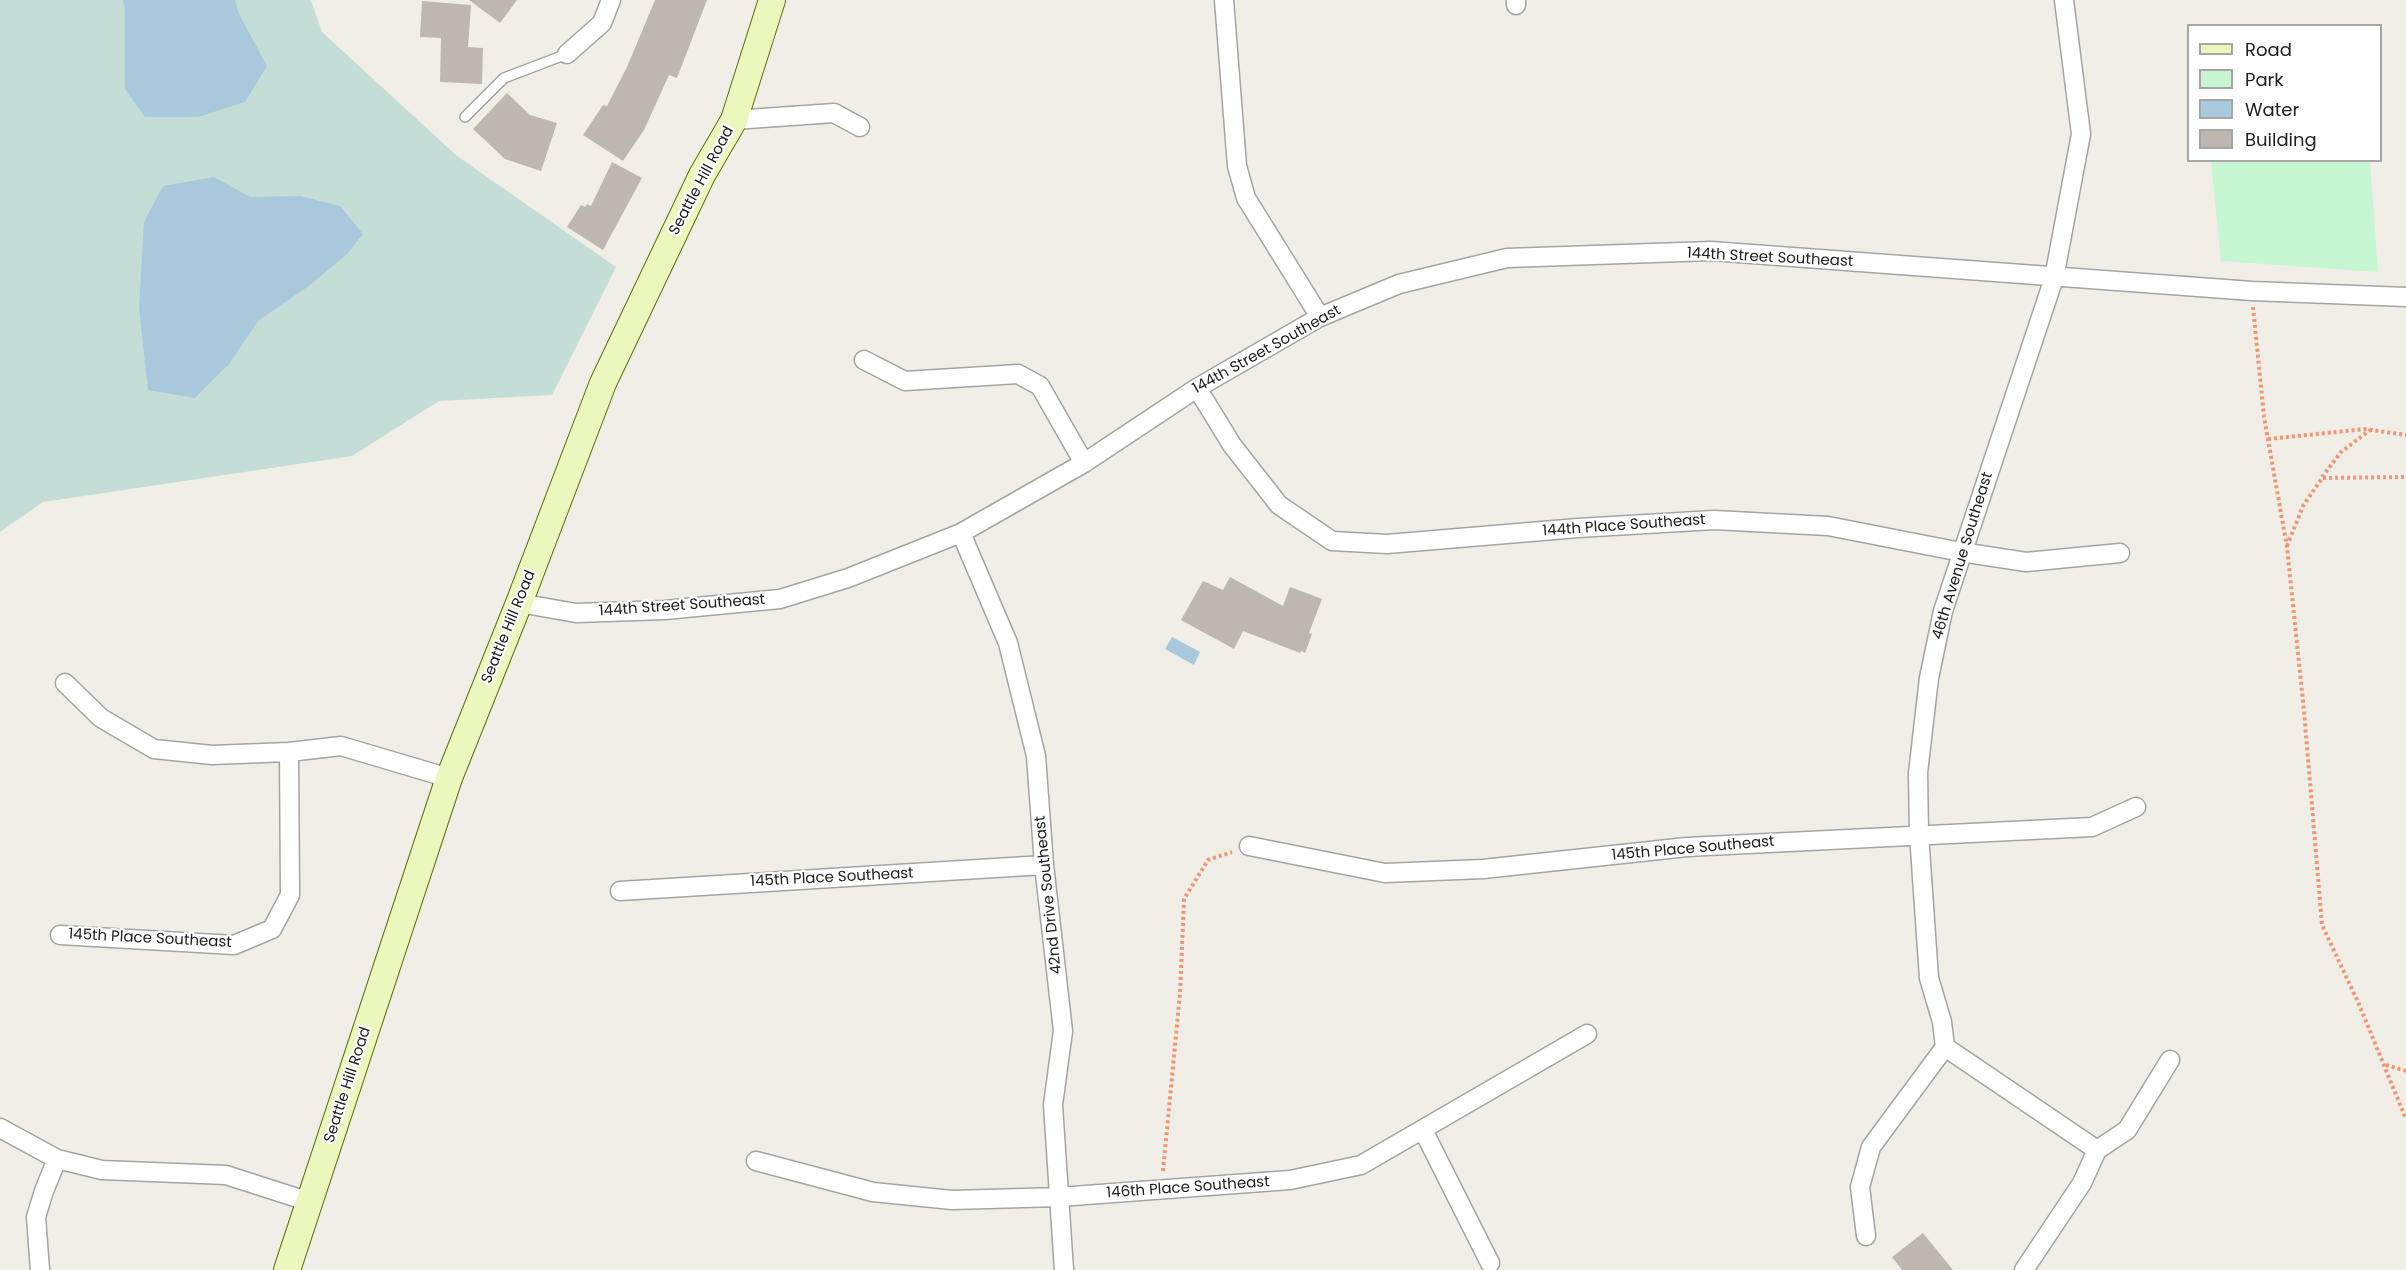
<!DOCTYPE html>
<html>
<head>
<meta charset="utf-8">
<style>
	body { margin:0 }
	#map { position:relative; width:2406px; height:1270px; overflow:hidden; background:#f0eee6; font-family:Poppins,sans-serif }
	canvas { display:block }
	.legend { position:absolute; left:2187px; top:24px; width:195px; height:138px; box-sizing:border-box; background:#fff; border:2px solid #a6a6a6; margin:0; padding:8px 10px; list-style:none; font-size:18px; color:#202020 }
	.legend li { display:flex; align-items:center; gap:12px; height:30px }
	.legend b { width:30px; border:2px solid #a6a6a6 }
</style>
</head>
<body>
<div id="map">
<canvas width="2406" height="1270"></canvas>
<ul class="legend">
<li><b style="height:8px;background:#ebf7bd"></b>Road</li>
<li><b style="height:16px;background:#c6f7d2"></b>Park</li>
<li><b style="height:16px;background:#a9c8db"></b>Water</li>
<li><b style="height:16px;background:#bdb7b0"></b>Building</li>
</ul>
</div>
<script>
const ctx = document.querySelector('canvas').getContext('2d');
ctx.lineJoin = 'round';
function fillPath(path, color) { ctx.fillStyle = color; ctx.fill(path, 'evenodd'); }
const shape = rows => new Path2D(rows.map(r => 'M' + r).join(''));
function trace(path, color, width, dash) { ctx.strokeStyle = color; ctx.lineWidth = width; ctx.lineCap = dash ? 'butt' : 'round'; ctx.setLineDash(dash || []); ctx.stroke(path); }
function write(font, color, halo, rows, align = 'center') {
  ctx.font = font + ' Poppins,sans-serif'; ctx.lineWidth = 4.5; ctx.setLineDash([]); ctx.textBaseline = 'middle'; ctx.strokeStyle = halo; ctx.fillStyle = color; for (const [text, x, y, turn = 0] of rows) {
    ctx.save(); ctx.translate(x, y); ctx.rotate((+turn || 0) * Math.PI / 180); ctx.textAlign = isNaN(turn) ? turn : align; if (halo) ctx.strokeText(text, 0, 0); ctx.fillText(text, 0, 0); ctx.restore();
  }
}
fillPath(shape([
	[0,0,311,0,322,32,457,156,616,267,552,395,439,401,352,456,43,502,0,532]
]), '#c4ddd6');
fillPath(shape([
	[2211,161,2370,161,2378,272,2221,261]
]), '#c6f7d2');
fillPath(shape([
	[123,0,235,0,239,14,267,66,245,102,198,117,145,117,125,89,125,9],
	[214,177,250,197,300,196,340,206,363,234,347,254,310,285,258,321,229,364,195,398,148,390,139,307,144,222,163,186],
	[1172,637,1200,652,1194,665,1165,649]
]), '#a9c8db');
fillPath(shape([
	[469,0,517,0,500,23],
	[655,0,707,0,677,78,669,75,644,130,623,161,583,135,603,105,607,106,627,67],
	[422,1,471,5,468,47,483,48,482,84,440,82,441,38,420,37],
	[507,93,530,115,557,123,541,171,505,159,473,129],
	[612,162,642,178,603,250,567,227,581,205,585,207,587,204,591,206],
	[1230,577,1283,606,1290,587,1322,599,1309,633,1312,634,1305,653,1301,651,1300,653,1243,631,1234,649,1181,620,1203,581,1223,590],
	[1923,1233,1953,1270,1902,1270,1892,1257]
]), '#bdb7b0');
const lane = shape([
	[465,117,504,78,567,54]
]);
const street = shape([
	[1224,0,1237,166,1246,198,1320,317],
	[1516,0,1516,5],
	[2064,0,2081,134,2054,278,1943,611,1929,678,1918,773,1919,834,1929,978,1942,1022,1945,1047,2097,1150],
	[567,54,602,23,611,0],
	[734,120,834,113,860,127],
	[864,360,905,381,1018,374,1040,386,1084,463],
	[1197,388,1232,445,1279,505,1332,541,1387,544,1578,528,1714,520,1828,526,1961,552,2026,562,2120,553],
	[961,533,1008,643,1036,756,1044,865,1063,1031,1053,1105,1064,1270],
	[519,603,576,613,665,610,780,599,848,578,961,533,1084,463,1197,388,1320,317,1399,284,1507,258,1711,251,2252,291,2406,297],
	[65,683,101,718,154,749,212,755,289,752,341,746,449,778],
	[1249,846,1385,873,1483,869,1687,847,2092,827,2136,807],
	[620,891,1044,865],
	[60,935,234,945,272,929,290,895,289,752],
	[0,1128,57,1159,102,1170,226,1175,310,1202],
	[1423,1130,1490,1263],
	[2097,1150,2127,1130,2170,1060],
	[756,1161,873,1192,952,1200,1059,1197,1290,1180,1361,1165,1587,1034],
	[1866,1236,1860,1187,1871,1147,1945,1047],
	[40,1270,36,1217,44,1191,57,1159],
	[2024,1270,2082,1183,2097,1150]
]);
const secondary = shape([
	[287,1270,449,778,519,603,603,383,702,175,734,120,772,0]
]);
trace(lane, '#a4a4a4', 12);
trace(street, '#a4a4a4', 21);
trace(secondary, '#57730a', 28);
trace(shape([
	[2253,307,2264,417,2287,547,2304,711,2322,925,2358,1002,2406,1119],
	[2268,439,2365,429,2406,435],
	[2322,477,2341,452,2370,430],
	[2287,546,2303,506,2322,478,2406,477],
	[2386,1065,2406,1071],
	[1163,1171,1180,993,1184,899,1208,860,1232,852]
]), '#f39574', 4, [3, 3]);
trace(lane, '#fff', 9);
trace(street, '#fff', 18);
trace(secondary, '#ebf7bd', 26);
write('15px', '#202020', '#fff', [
	["Seattle Hill Road",702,181,-62],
	["144th Street Southeast",1770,258,3],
	["144th Street Southeast",1267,350,-29],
	["144th Place Southeast",1624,526,-4],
	["46th Avenue Southeast",1963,556,-73],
	["144th Street Southeast",682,606,-4],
	["Seattle Hill Road",509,627,-68],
	["145th Place Southeast",1693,849,-5],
	["145th Place Southeast",832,878,-3],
	["42nd Drive Southeast",1049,895,-96],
	["145th Place Southeast",150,939,3],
	["Seattle Hill Road",348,1085,-72],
	["146th Place Southeast",1188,1188,-4]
]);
</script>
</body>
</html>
